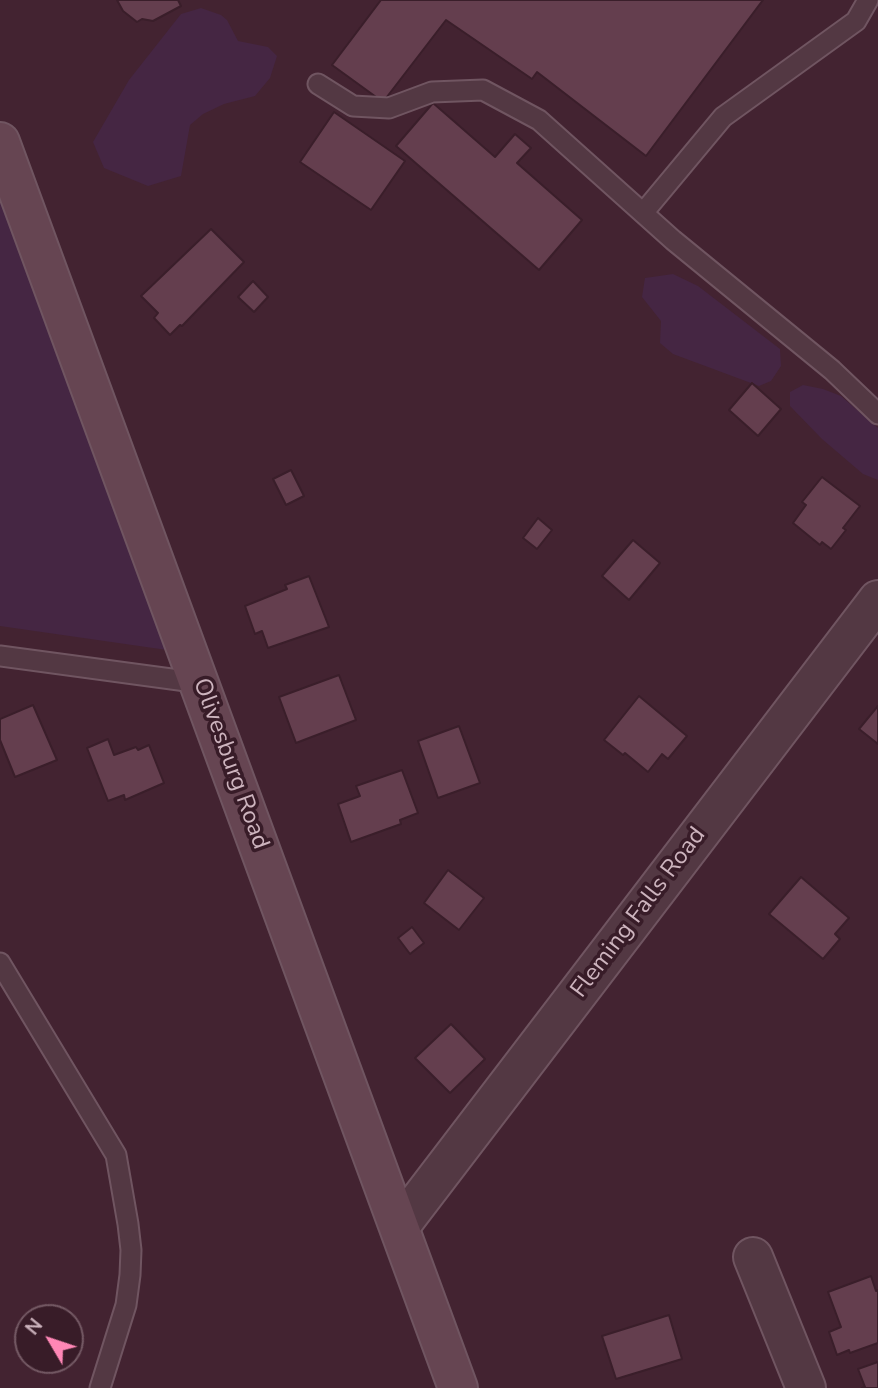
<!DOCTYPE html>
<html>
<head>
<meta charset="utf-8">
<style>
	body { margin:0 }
	#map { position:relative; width:878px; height:1388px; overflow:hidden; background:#432331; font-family:"Nunito Sans",sans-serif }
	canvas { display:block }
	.north { position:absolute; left:14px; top:1304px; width:70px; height:70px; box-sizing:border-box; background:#381c28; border:2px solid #745964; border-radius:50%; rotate:309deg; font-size:19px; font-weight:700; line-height:28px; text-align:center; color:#cdb4be }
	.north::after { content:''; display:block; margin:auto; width:24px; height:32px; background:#ff87b6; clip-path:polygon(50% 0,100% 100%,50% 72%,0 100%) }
</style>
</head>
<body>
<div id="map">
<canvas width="878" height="1388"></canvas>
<div class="north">N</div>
</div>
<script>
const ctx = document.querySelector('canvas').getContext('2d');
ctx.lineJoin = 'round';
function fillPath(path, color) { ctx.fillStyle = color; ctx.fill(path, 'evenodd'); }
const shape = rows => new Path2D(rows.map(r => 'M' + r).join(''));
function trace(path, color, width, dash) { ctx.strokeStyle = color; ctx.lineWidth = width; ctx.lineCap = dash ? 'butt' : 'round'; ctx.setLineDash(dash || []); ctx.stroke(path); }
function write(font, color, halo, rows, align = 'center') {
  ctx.font = font + ' "Nunito Sans",sans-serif'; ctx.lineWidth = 7; ctx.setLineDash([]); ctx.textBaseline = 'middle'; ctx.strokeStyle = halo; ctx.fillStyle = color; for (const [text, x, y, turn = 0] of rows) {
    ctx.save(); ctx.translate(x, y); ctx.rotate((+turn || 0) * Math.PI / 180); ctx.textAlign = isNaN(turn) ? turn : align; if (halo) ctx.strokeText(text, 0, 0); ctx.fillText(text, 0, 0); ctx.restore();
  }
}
fillPath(shape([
	[201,8,221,15,227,20,238,41,268,47,277,56,270,78,255,96,224,104,203,114,190,125,181,176,148,186,104,168,93,142,129,80,181,14],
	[0,198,135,565,167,650,0,626],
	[673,274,698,286,780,349,781,366,771,381,759,386,673,354,660,343,661,321,642,297,645,278],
	[803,385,823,389,841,396,878,428,878,480,863,474,822,439,790,406,790,392]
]), '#452643');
const building = shape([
	[117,0,178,0,181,6,153,21,142,19,137,22,123,11,117,0],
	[381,0,763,0,646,156,537,72,532,79,446,20,383,102,332,65,381,0],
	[433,103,495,157,515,134,531,148,517,163,582,220,539,270,396,146,433,103],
	[334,112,405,161,371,210,300,162,334,112],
	[211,229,244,262,182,326,180,325,170,335,154,318,158,313,141,296,211,229],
	[253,281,268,297,254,312,238,297,253,281],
	[752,383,781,409,758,436,729,410,752,383],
	[291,470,304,496,286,505,273,479,291,470],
	[822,477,860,506,843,528,846,530,831,549,822,542,820,545,793,523,806,505,802,502,822,477],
	[538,518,552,530,537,549,523,538,538,518],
	[633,540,660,563,629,600,602,576,633,540],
	[309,576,329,627,268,648,262,631,255,634,245,606,287,589,285,585,309,576],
	[339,675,356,720,296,743,279,697,339,675],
	[639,696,687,736,668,759,662,754,648,772,625,753,623,755,604,740,639,696],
	[33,705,57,760,15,777,0,740,0,719,33,705],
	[878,706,878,744,859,729,878,706],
	[459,726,480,783,438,798,418,741,459,726],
	[108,739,114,755,136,747,138,750,149,745,164,783,125,800,124,795,108,801,87,748,108,739],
	[402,770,418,813,400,820,401,824,351,842,338,804,360,796,356,786,402,770],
	[448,870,484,898,459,930,424,903,448,870],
	[801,877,849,918,835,934,840,939,823,959,769,914,801,877],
	[412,927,424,943,410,954,398,938,412,927],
	[451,1024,485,1059,450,1093,415,1058,451,1024],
	[871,1276,876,1291,878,1290,878,1343,850,1353,849,1350,837,1355,829,1332,841,1327,828,1292,871,1276],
	[669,1315,682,1359,616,1379,602,1336,669,1315],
	[878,1362,878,1388,862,1388,865,1387,858,1369,878,1362]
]);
fillPath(building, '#643e4e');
trace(building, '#3a1e2a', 2);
const lane = shape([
	[318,84,353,106,389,108,432,92,483,90,539,120,673,240,832,370,878,414],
	[643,213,723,117,856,21,868,0],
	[0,656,201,683],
	[0,963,116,1155,128,1224,131,1250,130,1275,126,1305,100,1388]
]);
const street = shape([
	[400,1226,878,600],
	[753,1257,806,1388]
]);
const secondary = shape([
	[0,142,458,1388]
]);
trace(lane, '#705561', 23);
trace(street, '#705561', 42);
trace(secondary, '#705561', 42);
trace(lane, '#533843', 19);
trace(street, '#533843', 38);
trace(secondary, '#664552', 38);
write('24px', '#cdb4be', '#381c28', [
	["Olivesburg Road",230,764,70],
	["Fleming Falls Road",639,913,-53]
]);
</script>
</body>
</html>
